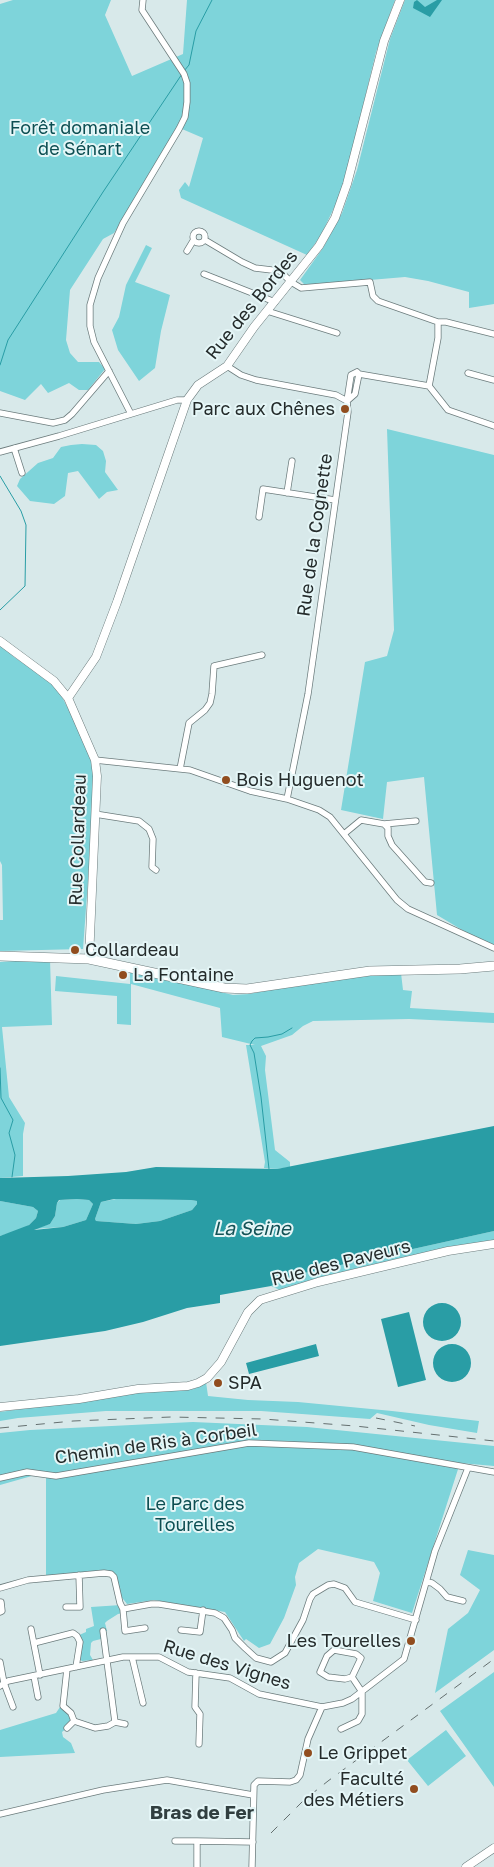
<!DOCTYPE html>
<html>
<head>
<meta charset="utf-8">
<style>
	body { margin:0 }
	canvas { display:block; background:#d8e9ea }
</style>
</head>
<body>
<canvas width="494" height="1867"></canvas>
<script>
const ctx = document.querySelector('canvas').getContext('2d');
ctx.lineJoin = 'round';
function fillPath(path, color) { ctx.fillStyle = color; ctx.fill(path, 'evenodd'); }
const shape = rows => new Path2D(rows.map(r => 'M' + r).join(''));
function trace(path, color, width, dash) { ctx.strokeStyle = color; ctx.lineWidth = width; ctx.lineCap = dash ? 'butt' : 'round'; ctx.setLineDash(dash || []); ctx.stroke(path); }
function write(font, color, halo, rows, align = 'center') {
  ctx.font = font + ' "Golos Text",sans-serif'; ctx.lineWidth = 4; ctx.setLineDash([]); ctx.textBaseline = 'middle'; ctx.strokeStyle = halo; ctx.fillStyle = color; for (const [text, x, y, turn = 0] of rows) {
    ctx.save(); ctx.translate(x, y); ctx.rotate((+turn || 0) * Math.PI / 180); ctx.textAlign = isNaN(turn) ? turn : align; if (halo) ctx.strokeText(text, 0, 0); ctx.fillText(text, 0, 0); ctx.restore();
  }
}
fillPath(shape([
	[13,0,111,0,105,15,132,76,183,54,187,0,395,0,376,52,343,189,321,235,307,255,181,198,179,190,185,182,189,187,203,138,182,129,114,233,103,239,70,290,66,340,70,353,78,362,99,362,105,369,88,390,79,390,69,383,48,393,41,384,25,400,0,391,0,4],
	[405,0,494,0,494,304,469,308,469,292,428,281,405,277,311,285,305,285,300,280,323,248,342,213,357,170,390,39],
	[146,245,152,248,135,282,170,295,161,331,155,368,139,381,118,350,112,330,119,317,126,285],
	[387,429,494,455,494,949,437,915,424,777,387,782,383,819,341,810,365,662,387,656,394,630],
	[82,444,96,445,103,451,106,461,105,472,118,490,107,492,99,499,78,471,68,473,65,496,54,504,30,501,17,486,20,479,38,463,53,458,61,447,71,445],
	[0,644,14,657,50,681,62,697,75,722,92,763,95,784,83,949,0,951,0,920,3,920,2,865,0,861],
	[50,959,52,1025,2,1027,9,1097,25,1123,23,1134,23,1176,0,1178,0,962],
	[130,970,233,995,249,994,323,980,401,973,403,990,412,991,410,1008,494,1013,494,1023,409,1019,313,1021,303,1026,292,1035,261,1046,266,1056,265,1070,275,1150,290,1162,290,1167,277,1169,264,1168,265,1162,246,1045,255,1045,222,1037,220,1008,131,984,131,1025,117,1024,117,996,55,991,56,976,130,984],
	[77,1199,89,1200,93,1204,86,1220,63,1227,34,1229,50,1224,55,1216,57,1203,60,1200],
	[116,1199,191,1200,197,1201,197,1204,192,1210,160,1221,136,1224,96,1221,95,1219,101,1202],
	[0,1201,33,1207,38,1211,36,1218,29,1225,23,1229,0,1236],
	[494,1231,494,1241,280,1290,271,1286,291,1276],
	[206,1382,208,1396,248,1400,298,1402,392,1411,479,1421,477,1433,429,1425,377,1413,370,1419,261,1411,106,1411,18,1418,0,1421,0,1412,149,1391,185,1390,194,1389],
	[193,1422,307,1427,494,1446,494,1466,460,1463,412,1613,373,1601,380,1573,374,1562,318,1549,299,1563,295,1577,296,1585,284,1618,270,1644,259,1648,246,1639,244,1641,225,1612,154,1600,127,1604,120,1595,115,1574,46,1577,46,1472,0,1485,0,1433,30,1430],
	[468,1550,494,1555,494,1650,435,1693,448,1629,468,1613,480,1590,460,1575],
	[121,1605,123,1613,118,1614,107,1621,105,1623,107,1631,103,1631,101,1639,93,1641,91,1643,90,1655,93,1660,82,1661,78,1658,77,1636,86,1632,86,1629,94,1626,91,1607],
	[494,1672,494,1787,440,1711],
	[60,1707,68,1712,73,1719,67,1728,62,1732,63,1737,71,1743,75,1753,0,1757,0,1730,56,1713],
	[446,1730,466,1756,428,1786,407,1760]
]), '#7ed4da');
fillPath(shape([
	[417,0,425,7,437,0,442,0,430,17,413,8,414,2],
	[494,1126,494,1231,291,1276,271,1286,220,1295,220,1303,187,1308,143,1322,105,1331,0,1346,0,1236,29,1225,36,1218,38,1211,33,1207,0,1201,0,1178,68,1176,126,1172,156,1167,277,1169],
	[77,1199,89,1200,93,1204,86,1220,63,1227,34,1230,50,1224,55,1216,57,1203,59,1200],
	[114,1199,191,1200,197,1201,197,1204,192,1210,160,1221,136,1224,96,1221,95,1219,101,1202],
	'423 1322a19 19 0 1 1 38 0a19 19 0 1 1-38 0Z',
	[409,1312,426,1380,398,1387,381,1319],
	'433 1363a19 19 0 1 1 38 0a19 19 0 1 1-38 0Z',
	[316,1344,319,1356,249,1374,246,1363]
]), '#299da5');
trace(shape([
	[184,71,189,65,196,31,212,0],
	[0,365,8,340,103,192,182,74],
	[0,476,21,511,26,525,25,586,0,610],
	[0,1068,1,1098,13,1120,9,1133,15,1155,12,1177],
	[269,1169,261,1097,254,1053,250,1045,252,1041,255,1038,268,1037,282,1034,292,1028]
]), '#299da5', 1);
const street = shape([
	'193 237a6 6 0 1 1 12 0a6 6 0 1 1-12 0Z',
	[205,240,242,262,255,268,280,271,291,282,301,288,370,282,373,296,378,301,438,322,446,322,494,334],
	[187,251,193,241],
	[204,274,275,302],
	[267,311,337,333],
	[227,366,241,375,256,380,336,395,347,401,348,412,308,694,287,799],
	[357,372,359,374,355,394,347,401,351,375,357,372],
	[468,373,494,380],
	[359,374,429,386,448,410,494,426],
	[429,386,438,338,438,322],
	[0,413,53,423,65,420,72,414,109,371],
	[131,414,94,342,90,326,90,305,98,278,123,223,179,129,185,117,187,102,187,83,184,74,142,10,143,0],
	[14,448,22,473],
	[0,452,59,436,177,400,187,400],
	[287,493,292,461],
	[259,517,263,489,335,500],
	[95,760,190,770,250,791,287,799,319,810,330,817,397,900,408,909,494,948],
	[180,769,189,723,205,710,210,703,212,694,214,666,262,655],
	[95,814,139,821,149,829,153,839,152,867,156,870],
	[384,824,416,821],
	[344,834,361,820,384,824,388,828,388,836,392,845,425,882,431,883],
	[0,1478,27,1472,56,1476,249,1443,353,1447,494,1472],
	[427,1582,432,1583,440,1589,447,1597,463,1601],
	[0,1588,28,1580,104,1573,111,1574,114,1577,120,1603,123,1609,151,1604,159,1604,215,1613,224,1618,232,1630,235,1638,245,1648,256,1658,271,1662,285,1653,303,1620,310,1599,313,1594,328,1585,334,1584,345,1588,355,1602,416,1620],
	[0,1602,1,1602,2,1611,0,1612],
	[66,1607,80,1607,79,1575],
	[123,1609,125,1631,145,1628],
	[31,1629,40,1675],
	[181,1630,200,1632,203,1610],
	[103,1631,115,1722],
	[34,1643,73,1633,77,1636,80,1642,76,1667],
	[132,1657,143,1703],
	[0,1662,4,1683,13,1707],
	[67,1669,63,1706,71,1713,74,1721,95,1728,108,1726,115,1722,125,1724],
	[196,1673,195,1707,200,1714,199,1744],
	[34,1676,38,1697],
	[0,1686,8,1681,123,1657,159,1657,188,1672,230,1678,259,1694,322,1707],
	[67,1728,74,1721],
	[341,1729,358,1721,362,1714,362,1692,352,1677,361,1658,356,1654,334,1650,327,1656,320,1672,328,1677,345,1679,352,1677],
	[0,1814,103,1790,167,1780,253,1795],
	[175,1841,197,1841],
	[197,1867,197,1841,253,1842],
	[252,1867,254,1785,258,1781,290,1782,296,1780,300,1775,308,1739,322,1707,343,1703,352,1699,404,1659,435,1551,468,1468]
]);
const secondary = shape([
	[0,641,54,681,68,698,95,760,97,776,89,959],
	[68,698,96,657,117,602,187,400,198,385,227,366,254,327,319,246,335,218,347,184,384,41,400,0],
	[0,1407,79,1399,138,1389,188,1386,198,1383,207,1378,221,1362,248,1312,260,1300,318,1282,448,1251,494,1244],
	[466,1867,494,1848]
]);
const primary = shape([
	[0,956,89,959,224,988,247,989,370,971,460,969,494,966]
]);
trace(street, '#6c7c7d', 7);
trace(secondary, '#6c7c7d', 9);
trace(primary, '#6c7c7d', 10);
trace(street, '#fff', 5.5);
trace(secondary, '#fff', 8);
trace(primary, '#fff', 9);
trace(shape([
	[376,1418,415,1426],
	[0,1428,73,1421,171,1417,263,1419,355,1426,494,1441],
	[271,1833,303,1801,328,1781,494,1659]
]), '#646f6f', 1, [9, 9]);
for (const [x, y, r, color] of [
	[345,409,5,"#914d1f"],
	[226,780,5,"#914d1f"],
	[75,950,5,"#914d1f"],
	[123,975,5,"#914d1f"],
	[218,1383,5,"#914d1f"],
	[411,1641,5,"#914d1f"],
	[308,1753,5,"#914d1f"],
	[414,1789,5,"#914d1f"]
]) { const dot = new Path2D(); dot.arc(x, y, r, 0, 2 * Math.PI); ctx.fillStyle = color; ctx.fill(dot); trace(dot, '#e5f6f7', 2); }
write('18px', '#0c4e52', '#e5f6f7', [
	["Forêt domaniale",80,128],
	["de Sénart",80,149],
	["Le Parc des",195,1504],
	["Tourelles",195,1525]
]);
write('18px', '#242b2b', '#e5f6f7', [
	["Rue des Bordes",252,305,-51],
	["Rue de la Cognette",315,535,-82],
	["Rue Collardeau",78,840,-88],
	["Rue des Paveurs",341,1263,-14],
	["Chemin de Ris à Corbeil",156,1444,-8],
	["Rue des Vignes",227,1665,17]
]);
write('18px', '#242b2b', '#e5f6f7', [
	["Parc aux Chênes",335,409,"right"],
	["Bois Huguenot",236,780],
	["Collardeau",85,950],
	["La Fontaine",133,975],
	["SPA",228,1383],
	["Les Tourelles",401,1641,"right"],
	["Le Grippet",318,1753],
	["Faculté",404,1779,"right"],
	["des Métiers",404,1800,"right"]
], 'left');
write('italic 19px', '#135256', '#e5f6f7', [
	["La Seine",252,1229]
]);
write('bold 19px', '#313f40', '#e5f6f7', [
	["Bras de Fer",202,1813]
]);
</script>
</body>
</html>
